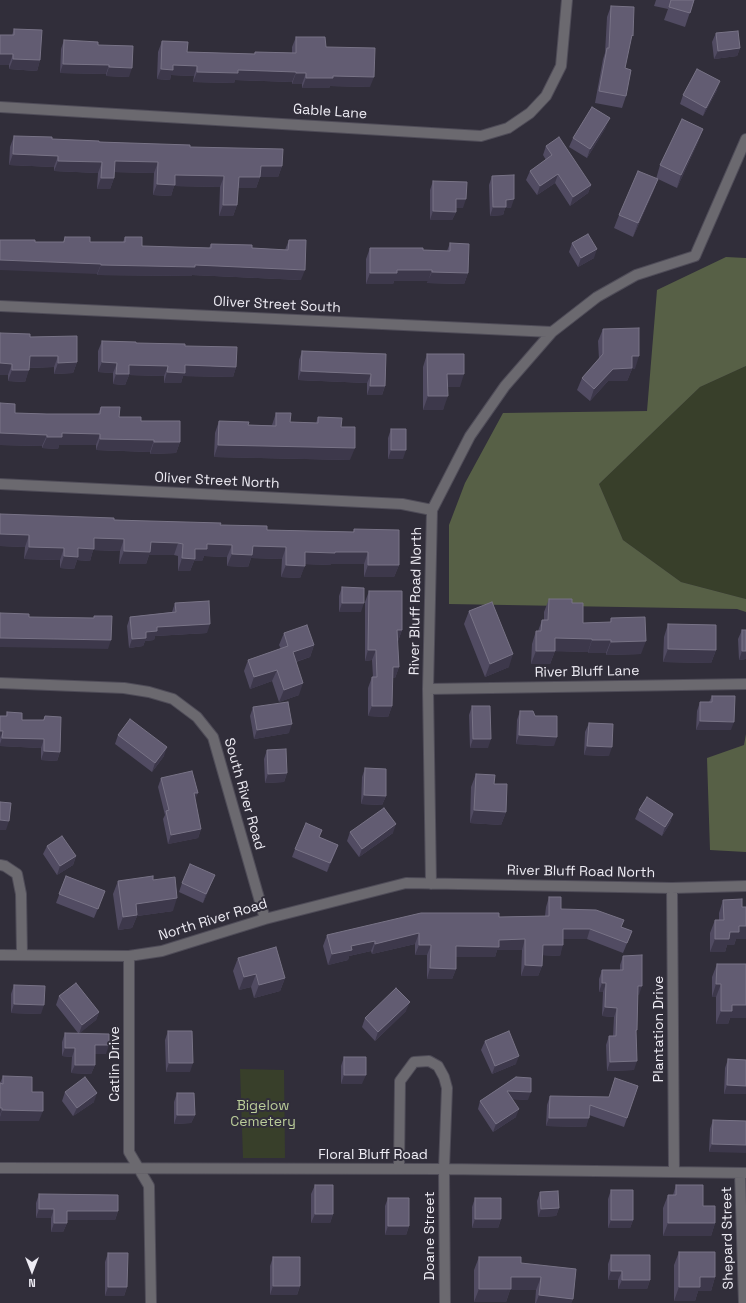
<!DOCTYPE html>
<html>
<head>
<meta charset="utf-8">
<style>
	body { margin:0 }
	#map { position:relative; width:746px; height:1303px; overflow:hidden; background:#312e3a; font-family:"Space Grotesk",sans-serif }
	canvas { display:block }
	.north { position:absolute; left:12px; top:1251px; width:40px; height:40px; -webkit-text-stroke:3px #312e3a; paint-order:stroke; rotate:180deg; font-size:11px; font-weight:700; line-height:16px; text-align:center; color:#eeecf4 }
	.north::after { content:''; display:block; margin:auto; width:14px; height:18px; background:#eeecf4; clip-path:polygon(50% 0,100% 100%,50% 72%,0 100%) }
</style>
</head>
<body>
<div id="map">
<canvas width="746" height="1303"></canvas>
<div class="north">N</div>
</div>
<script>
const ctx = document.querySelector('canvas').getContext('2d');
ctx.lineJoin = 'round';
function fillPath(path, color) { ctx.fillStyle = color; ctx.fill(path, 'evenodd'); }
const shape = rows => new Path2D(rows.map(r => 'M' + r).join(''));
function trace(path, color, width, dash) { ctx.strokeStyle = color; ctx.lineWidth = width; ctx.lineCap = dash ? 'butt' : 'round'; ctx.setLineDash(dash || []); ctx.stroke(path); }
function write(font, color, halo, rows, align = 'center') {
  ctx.font = font + ' "Space Grotesk",sans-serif'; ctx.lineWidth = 4; ctx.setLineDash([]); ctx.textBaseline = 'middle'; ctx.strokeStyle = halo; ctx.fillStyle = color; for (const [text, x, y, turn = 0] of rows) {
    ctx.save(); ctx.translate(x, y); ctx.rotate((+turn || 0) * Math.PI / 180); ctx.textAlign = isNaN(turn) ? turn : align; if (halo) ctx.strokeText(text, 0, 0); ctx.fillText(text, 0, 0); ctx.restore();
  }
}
fillPath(shape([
	[746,366,746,599,681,582,623,540,599,484,700,387],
	[240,1069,284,1070,285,1158,243,1158]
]), '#383f2a');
fillPath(shape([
	[726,257,746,258,746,366,700,387,599,484,623,540,681,582,746,599,746,612,737,609,449,604,449,525,465,483,503,413,647,411,657,290],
	[746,734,746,852,710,850,707,758,744,745]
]), '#576046');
const street = shape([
	[0,107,481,136,508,128,530,113,546,96,561,66,567,0],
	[0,306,552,332],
	[0,484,402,504,432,510],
	[0,683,124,688,149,692,173,699,197,717,213,737,265,919],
	[428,689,746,684],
	[0,865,5,866,17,874,21,894,22,955],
	[431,884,428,689,432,510,470,436,505,386,552,332,597,297,636,275,695,256,746,139],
	[672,888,674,1171],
	[0,955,129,956,162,951,265,919,406,883,672,888,746,886],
	[129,956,129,1152,149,1186,151,1303],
	[0,1168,444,1169,746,1173],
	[399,1169,400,1081,414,1062,429,1061,438,1066,444,1077,447,1088,444,1169,445,1303],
	[740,1173,744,1303]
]);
trace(street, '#4f4c58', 12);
trace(street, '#6b696f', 10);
fillPath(shape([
	[656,0,694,0,685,27,664,20,668,9,654,6],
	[611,6,625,68,626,96,622,108,595,103,603,59,605,53,607,17],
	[14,29,40,60,37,71,9,69,9,65,0,65,0,35,12,35],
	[716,33,740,48,737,56,714,59,712,42],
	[296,37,326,47,370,87,330,86,329,88,302,88,302,84,292,84,292,82,235,80,234,83,193,82,194,76,171,75,170,80,157,79,158,52,162,41,187,52,254,54,255,52,292,53,292,47],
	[64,40,98,45,129,77,106,76,106,74,60,73,61,49],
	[717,90,703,116,680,104,683,95],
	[606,127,587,158,569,147,573,138],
	[703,129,698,142,677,188,658,179,653,192,633,237,614,228,619,215,656,179,660,165],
	[14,136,52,139,190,147,282,166,278,177,260,177,256,188,238,188,237,205,233,216,219,216,220,187,174,186,171,196,153,195,154,173,114,172,114,178,110,189,97,189,98,173,54,171,54,167,9,165,10,147],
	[546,146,591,185,588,193,570,206,555,183,537,195,526,180,530,171,546,160,543,155],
	[492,176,511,208,505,208,503,215,490,216,489,185],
	[433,181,463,208,456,208,456,212,452,220,430,220,430,190],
	[65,237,90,242,123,242,125,237,142,246,209,248,211,244,252,248,285,250,289,240,301,280,192,275,192,276,97,275,97,274,35,242,63,242],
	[450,243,468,273,464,284,427,283,428,281,394,281,393,284,366,284,366,259,370,248,447,251],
	[572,243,594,258,578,267,569,252],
	[603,329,635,369,632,369,627,381,608,381,590,401,577,390,582,378,599,359,598,341],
	[30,337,77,362,73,373,54,374,54,367,29,368,25,382,8,381,8,375,0,375],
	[102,341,185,346,236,367,233,377,183,376,181,383,164,383,164,376,129,375,125,385,113,384,113,373,98,372,98,351],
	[302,351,386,354,385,386,382,395,367,395,367,383,298,380,299,360],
	[427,354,460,387,448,387,443,410,423,410,423,367],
	[0,403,15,413,47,414,98,414,101,407,119,417,141,421,180,442,176,453,150,454,150,452,96,450,96,445,59,445,58,449,42,448,42,446,0,445],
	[276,413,290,422,316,423,318,417,341,427,350,460,214,457,215,433,219,421,248,425,272,425],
	[391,429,403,459,388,459,388,438],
	[0,514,220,525,267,530,353,532,354,529,399,565,394,577,364,577,364,564,331,564,331,565,305,564,300,578,281,577,282,559,251,558,248,567,227,566,227,557,204,556,202,561,194,561,190,571,178,571,178,556,174,555,149,555,146,564,119,564,120,551,93,550,90,561,77,560,74,569,60,568,60,560,24,559,25,547,0,546],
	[342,587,361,612,339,612,339,596],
	[369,591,402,630,398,641,397,641,399,667,395,678,392,678,392,706,388,717,368,716,368,688,372,677,373,677,372,660,365,661,365,602],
	[549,599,572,603,583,623,610,622,611,618,641,654,606,655,606,653,588,653,588,652,555,651,550,664,531,664,532,644,536,631,538,631,542,620,544,620,544,612],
	[175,603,207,633,155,636,154,640,145,641,143,646,129,648,127,626,130,617,172,612],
	[469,611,509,667,485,677,464,624],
	[668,624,716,650,711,663,663,662,664,637],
	[742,630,746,659,739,660,738,639],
	[284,633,314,645,310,657,296,662,299,695,279,702,272,681,250,689,244,671,248,660,281,649,279,645],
	[712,696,731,730,696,730,697,711,700,702,709,702],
	[472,706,488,748,470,748,469,715],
	[253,707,289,733,254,739,250,716],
	[520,711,554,746,516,744,517,720],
	[7,712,22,720,43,720,45,716,60,752,57,761,41,760,41,748,0,746,0,716,6,716],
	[589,723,609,756,584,755,585,732],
	[118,735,164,756,152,772,115,744],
	[267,750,287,773,284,782,265,783,264,759],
	[365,768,386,796,382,805,361,804,362,777],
	[476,774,494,784,506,812,501,825,470,823,471,787],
	[161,778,195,799,201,829,198,838,168,844,163,819,165,815,158,787],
	[639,810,673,814,670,823,662,836,635,819],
	[322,830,319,837,338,845,327,872,292,857,295,849],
	[350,832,393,833,359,857,347,841],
	[47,846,76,856,73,865,57,875,43,854],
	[215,875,203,903,179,892,182,883],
	[66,876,105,891,94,918,56,903],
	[153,880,173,911,137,916,132,928,118,930,113,894,118,881],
	[549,897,561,909,621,927,632,931,623,953,587,939,563,939,560,956,542,955,542,966,538,976,521,976,522,950,497,950,495,957,456,957,456,969,452,979,427,979,427,955,415,955,415,944,372,954,371,951,349,956,348,960,328,965,323,946,327,935,499,917,545,916,546,907],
	[723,900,736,939,734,945,727,945,725,952,710,952,710,933,715,920,719,920,719,913],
	[623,956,639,995,638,995,634,1070,607,1071,606,1045,609,1036,613,1036,614,1017,602,1016,603,992,599,992,599,979,602,970,620,970,620,965],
	[238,958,285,978,280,991,254,998,251,987,239,990,233,971],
	[717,964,746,1018,730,1018,728,1024,716,1024,716,997,712,997,712,977],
	[14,985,41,1014,11,1013,11,994],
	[59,996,99,1012,96,1020,79,1033,106,1054,95,1054,95,1065,91,1074,71,1073,72,1057,62,1056,62,1042,65,1033,78,1033,56,1005],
	[406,1011,375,1041,362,1027,365,1018],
	[168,1031,190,1072,166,1072,165,1040],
	[485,1041,516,1064,492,1074,481,1050],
	[344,1057,362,1084,341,1084,341,1066],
	[728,1059,746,1060,746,1094,724,1094,725,1068],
	[3,1076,32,1092,39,1121,0,1121,0,1083],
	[516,1077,528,1100,512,1099,516,1117,493,1132,478,1109,480,1101],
	[638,1086,624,1127,589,1115,586,1127,546,1126,547,1105,550,1096,609,1097],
	[65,1092,94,1102,73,1116,62,1101],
	[177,1093,195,1115,191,1123,174,1124,174,1102],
	[713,1120,746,1121,709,1152,710,1129],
	[315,1185,333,1214,330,1223,311,1223,311,1194],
	[676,1185,703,1206,715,1223,711,1236,663,1236,663,1208,668,1195,673,1195],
	[611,1190,633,1220,630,1228,608,1228,608,1199],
	[540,1192,559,1208,556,1216,538,1217,537,1201],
	[39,1194,118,1211,115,1220,67,1220,67,1223,63,1232,51,1232,51,1218,36,1218,36,1203],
	[388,1198,409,1226,406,1235,385,1235,385,1206],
	[475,1198,501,1219,498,1228,472,1228,472,1207],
	[679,1252,715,1277,711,1291,698,1291,695,1301,674,1301,674,1265],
	[108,1253,127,1287,124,1296,105,1296,105,1262],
	[611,1255,650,1280,647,1289,618,1289,618,1280,608,1280,608,1264],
	[273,1257,300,1286,297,1295,270,1295,270,1266],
	[479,1257,521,1263,573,1299,571,1303,535,1303,536,1290,510,1290,506,1302,474,1302,474,1270]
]), '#514b62');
fillPath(shape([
	[740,48,737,56,714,59,718,51],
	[0,54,13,54,9,65,0,65],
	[13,59,40,60,37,71,9,69],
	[63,64,109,65,106,74,60,73],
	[173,65,197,66,194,76,171,75,170,80,157,79,161,69],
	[109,67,132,68,129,77,106,76],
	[238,70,296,72,292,82,235,80,234,83,193,82,197,72],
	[296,73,306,73,302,84,292,84],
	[333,76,374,77,370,87,330,86,329,88,302,88,306,78],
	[720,81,717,90,703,116,706,108],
	[610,118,606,127,587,158,590,149],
	[703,129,698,142,677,188,681,175],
	[13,154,58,156,54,167,9,165],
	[58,161,102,162,98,173,54,171],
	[115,161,158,162,154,173,111,172],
	[261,166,282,166,278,177,257,177],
	[558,174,555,183,537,195,540,186],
	[175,175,224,176,220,187,174,186,171,196,153,195,157,184],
	[239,177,260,177,256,188,235,188],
	[101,178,114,178,110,189,97,189],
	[658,179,653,192,633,237,638,223],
	[591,185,588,193,570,206,573,197],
	[456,199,466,199,463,208,452,208],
	[514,199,511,208,505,208,503,215,490,216,493,207,506,200],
	[223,205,237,205,233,216,219,216],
	[433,211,456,212,452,220,430,220],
	[597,249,594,258,578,267,581,258],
	[0,260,101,264,97,274,0,270],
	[101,265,195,265,305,270,301,280,192,275,192,276,97,275],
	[397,270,432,270,428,281,394,281,393,284,366,284,370,273],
	[432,272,468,273,464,284,427,283],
	[30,356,58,356,54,367,25,368],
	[632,356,639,356,635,369,632,369,627,381,608,381,590,401,594,389,613,369],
	[77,362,73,373,54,374,58,363],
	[102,362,117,363,113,373,98,372],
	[0,363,12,364,8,375,0,375],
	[129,365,168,366,164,376,129,375,125,385,113,384,116,374],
	[185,365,236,367,233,377,183,376,181,383,164,383,167,372],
	[12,370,29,370,25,382,8,381],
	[301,371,371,374,367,383,298,380],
	[447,374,464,374,460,387,443,387],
	[370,386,385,386,382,395,367,395],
	[428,396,448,396,443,410,423,410],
	[0,433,47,435,42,446,0,445],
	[62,433,100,434,96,445,59,445,58,449,42,448,47,437],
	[100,439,154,440,150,452,96,450],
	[154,442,180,442,176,453,150,454],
	[218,445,355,448,350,460,214,457],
	[391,450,406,450,403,459,388,459],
	[0,534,29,535,25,547,0,546],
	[94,538,124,539,120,551,93,550,90,561,77,560,74,569,60,568,64,556],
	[151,542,178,543,174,555,149,555,146,564,119,564,124,551],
	[207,544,232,545,227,557,204,556,202,561,194,561,190,571,178,571,182,558,195,549],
	[253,546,286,547,282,559,251,558,248,567,227,566,232,554],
	[29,547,64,548,60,560,24,559],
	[305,552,368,552,364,564,331,564,331,565,301,564],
	[286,565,305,566,300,578,281,577],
	[368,565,399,565,394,577,364,577],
	[342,603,364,603,361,612,339,612],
	[210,624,207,633,155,636,154,640,145,641,143,646,129,648,132,639,157,627],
	[397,630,402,630,398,641,393,641],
	[0,638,111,640,108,649,0,647],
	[555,638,592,639,588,652,554,651,555,651,550,664,531,664,536,651],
	[592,640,611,640,606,653,588,653],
	[646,641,641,654,606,655,611,642],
	[314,645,310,657,288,664,293,652],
	[668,649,716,650,711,663,663,662],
	[368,650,376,650,372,660,365,661],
	[742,651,746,651,746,659,739,660],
	[513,654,509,667,485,677,490,664],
	[393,667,399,667,395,678,389,678],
	[277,670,272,681,250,689,254,677],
	[303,683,299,695,279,702,284,690],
	[372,706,392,706,388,717,368,716],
	[700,721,734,722,731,730,696,730],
	[292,724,289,733,254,739,257,730],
	[0,731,3,731,0,738],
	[519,735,557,737,554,746,516,744],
	[2,738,44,739,41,748,0,746,0,744],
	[473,739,491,739,488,748,470,748],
	[587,746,612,747,609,756,584,755],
	[167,747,164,756,152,772,155,763],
	[44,751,60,752,57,761,41,760],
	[287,773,284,782,265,783,268,774],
	[194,793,198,793,194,802],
	[364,795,386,796,382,805,361,804],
	[474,810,506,812,501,825,470,823],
	[673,814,670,823,662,836,665,827],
	[0,820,9,821,6,830,0,830],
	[396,824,393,833,359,857,362,849],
	[201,829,198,838,168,844,171,835],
	[338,845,335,854,327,872,330,863],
	[76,856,73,865,57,875,60,866],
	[215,875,211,884,203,903,206,894],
	[177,898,173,911,137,916,132,928,118,930,123,917,136,904],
	[739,926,746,926,746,939,736,939,734,945,727,945,725,952,710,952,715,939,730,932],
	[563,929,590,929,587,939,560,939],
	[419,933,415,944,372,954,375,944],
	[525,939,522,950,497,950,495,957,453,957,456,946,499,940],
	[375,941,371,951,349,956,348,960,328,965,332,954,351,946],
	[419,945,431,945,427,955,415,955],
	[543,945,563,945,560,956,539,955],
	[525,965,542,966,538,976,521,976],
	[430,968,456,969,452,979,427,979],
	[256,974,251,987,239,990,244,977],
	[285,978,280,991,254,998,259,985],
	[602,983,606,983,603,992,599,992],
	[716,984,721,984,716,997,712,997],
	[638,986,642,986,639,995,635,995],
	[410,1002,406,1011,375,1041,378,1032],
	[14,1004,44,1005,41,1014,11,1013],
	[732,1005,746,1005,746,1018,730,1018,728,1024,716,1024,721,1011],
	[605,1007,617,1008,614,1017,602,1016],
	[99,1012,96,1020,79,1034,82,1025],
	[95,1045,109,1045,106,1054,92,1054],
	[65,1048,75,1048,72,1057,62,1056],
	[519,1056,516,1064,492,1074,495,1066],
	[637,1061,634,1070,607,1071,610,1062],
	[169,1063,193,1063,190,1072,166,1072],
	[75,1065,95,1065,91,1074,71,1073],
	[344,1075,366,1075,362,1084,341,1084],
	[727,1085,746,1086,746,1094,724,1094],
	[507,1091,531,1092,528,1100,504,1099],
	[97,1093,94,1102,73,1116,77,1108],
	[0,1108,2,1108,0,1115],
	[519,1109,516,1117,493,1132,496,1124],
	[2,1110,43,1111,39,1121,0,1121,0,1117],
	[177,1115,195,1115,191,1123,174,1124],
	[549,1118,589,1118,586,1127,546,1126],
	[712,1144,746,1145,746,1153,709,1152],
	[559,1208,556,1216,538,1217,541,1209],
	[39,1209,54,1209,51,1218,36,1218],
	[67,1211,118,1211,115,1220,63,1220],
	[315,1214,333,1214,330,1223,311,1223],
	[475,1219,501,1219,498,1228,472,1228],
	[611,1220,633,1220,630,1228,608,1228],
	[54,1223,67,1223,63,1232,51,1232],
	[668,1223,715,1223,711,1236,663,1236],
	[388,1226,409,1226,406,1235,385,1235],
	[611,1271,622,1271,618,1280,608,1280],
	[511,1277,541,1277,536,1290,510,1290,506,1302,474,1302,479,1289],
	[700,1277,715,1277,711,1291,698,1291,695,1301,674,1301,679,1287],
	[622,1280,650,1280,647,1289,618,1289],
	[273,1286,300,1286,297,1295,270,1295],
	[108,1287,127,1287,124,1296,105,1296],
	[539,1295,573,1299,571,1303,536,1303]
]), '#3d384b');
const building = shape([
	[671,0,694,0,690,13,669,7,671,0],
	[611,6,634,7,633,36,632,35,625,68,631,70,626,96,599,91,607,48,609,48,611,6],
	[14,29,42,30,40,60,13,59,13,54,0,54,0,35,14,35,14,29],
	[738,31,740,48,718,51,716,33,738,31],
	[296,37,325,37,326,47,375,48,374,77,333,76,333,78,306,78,306,73,296,73,296,72,238,70,238,73,197,72,197,66,173,65,173,70,161,69,162,41,188,42,187,52,255,54,255,52,296,53,296,37],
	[64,40,98,42,98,45,133,46,132,68,109,67,109,65,63,64,64,40],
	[697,69,720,81,706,108,683,95,697,69],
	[592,107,610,118,590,149,573,138,592,107],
	[682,119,703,129,681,175,660,165,682,119],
	[14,136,52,137,52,139,99,141,99,142,190,145,190,147,283,149,282,166,261,166,260,177,239,177,237,205,223,205,224,176,175,175,175,185,157,184,158,162,115,161,114,178,101,178,102,162,58,161,58,156,13,154,14,136],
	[559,137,591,185,573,197,558,174,540,186,530,171,552,155,546,146,559,137],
	[638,171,658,179,638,223,619,215,638,171],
	[514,175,514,199,506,200,506,207,493,207,492,176,514,175],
	[433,181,467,182,466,199,456,199,456,212,433,211,433,181],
	[588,234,597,249,581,258,572,243,588,234],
	[65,237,90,237,90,242,125,242,125,237,142,237,142,246,211,248,211,244,252,245,252,248,288,250,289,240,306,240,305,270,195,265,195,267,101,265,101,264,0,260,0,240,35,240,35,242,64,242,65,237],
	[450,243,469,244,468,273,432,272,432,270,397,270,397,273,370,273,370,248,423,248,423,250,450,251,450,243],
	[639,328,639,356,632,356,632,368,613,369,594,389,582,378,603,354,603,329,639,328],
	[0,333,30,334,30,337,77,336,77,362,58,363,58,356,30,356,29,370,12,370,12,364,0,363,0,333],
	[102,341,136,342,136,343,185,344,185,346,237,347,236,367,185,365,185,373,167,372,168,366,129,365,129,374,116,374,117,363,102,362,102,341],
	[302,351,386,354,385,386,370,386,371,374,301,371,302,351],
	[427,354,464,354,464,374,447,374,448,396,428,396,427,354],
	[0,403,15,404,15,413,47,414,100,414,101,407,120,407,119,417,141,417,141,421,180,421,180,442,154,442,154,440,100,439,100,434,62,433,62,437,47,437,47,435,0,433,0,403],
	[276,413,291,413,290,422,318,423,318,417,342,418,341,427,355,427,355,448,218,445,219,421,249,422,248,425,276,426,276,413],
	[391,429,406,429,406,450,391,450,391,429],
	[0,514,114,518,114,520,221,523,220,525,267,526,267,530,354,532,354,529,399,530,399,565,368,565,368,552,335,552,335,553,305,552,305,566,286,565,286,547,253,546,252,555,232,554,232,545,207,544,207,549,195,549,195,559,182,558,183,544,178,543,151,542,150,552,124,551,124,539,94,538,94,549,78,548,78,557,64,556,64,548,29,547,29,535,0,534,0,514],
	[342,587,364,588,364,603,342,603,342,587],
	[369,591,402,591,402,630,397,630,399,667,393,667,392,706,372,706,372,677,377,677,376,650,368,650,369,591],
	[549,599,572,599,572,603,583,603,583,623,611,622,611,618,645,617,646,641,611,642,611,640,592,640,592,639,555,638,555,651,536,651,536,631,541,631,542,620,548,620,549,599],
	[209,601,210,624,157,627,157,631,146,632,146,638,132,639,130,617,176,612,175,603,209,601],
	[492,602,513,654,490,664,469,611,492,602],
	[0,613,29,614,29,617,94,618,94,616,112,616,111,640,0,638,0,613],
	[668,624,716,625,716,650,668,649,668,624],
	[307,625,314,645,293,652,303,683,284,690,277,670,254,677,248,660,288,646,284,633,307,625],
	[742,630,746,630,746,651,742,651,742,630],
	[712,696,735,696,734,722,700,721,700,702,712,702,712,696],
	[288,702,292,724,257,730,253,707,288,702],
	[472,706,490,706,491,739,473,739,472,706],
	[520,711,533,711,535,716,557,716,557,737,519,735,520,711],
	[7,712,22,713,22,720,44,720,45,716,61,717,60,752,44,751,44,739,2,738,3,731,0,731,0,716,7,716,7,712],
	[130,719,167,747,155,763,118,735,130,719],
	[589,723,613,724,612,747,587,746,589,723],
	[286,749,287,773,268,774,267,750,286,749],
	[365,768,386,769,386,796,364,795,365,768],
	[192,771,198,793,194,793,201,829,171,835,166,811,169,810,161,778,192,771],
	[476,774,495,775,494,784,507,784,506,812,474,810,476,774],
	[647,797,673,814,665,827,639,810,647,797],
	[0,802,11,803,9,821,0,820,0,802],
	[384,808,396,824,362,849,350,832,384,808],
	[306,823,322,830,319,837,338,845,330,863,295,849,306,823],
	[62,836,76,856,60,866,47,846,62,836],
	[190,864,215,875,206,894,182,883,190,864],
	[66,876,105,891,98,909,59,894,66,876],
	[153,876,153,880,175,877,177,898,136,904,137,915,123,917,118,881,153,876],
	[549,897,561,897,561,909,596,910,624,920,621,927,632,931,627,943,590,929,563,929,563,945,543,945,542,966,525,965,525,939,499,940,499,947,456,946,456,969,430,968,431,945,419,945,419,933,375,944,375,941,351,946,352,950,332,954,327,935,421,913,499,913,499,917,549,916,549,897],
	[742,899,742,907,746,907,746,926,739,926,739,932,730,932,729,939,715,939,715,920,724,920,723,900,742,899],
	[276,947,285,978,259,985,256,974,244,977,238,958,276,947],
	[642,955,642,986,638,986,637,1030,636,1030,637,1061,610,1062,609,1036,616,1036,617,1008,605,1007,606,983,602,983,602,970,623,970,623,956,642,955],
	[717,964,746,964,746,1005,732,1005,732,1011,721,1011,721,984,716,984,717,964],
	[76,983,99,1012,82,1025,59,996,76,983],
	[14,985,45,986,44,1005,14,1004,14,985],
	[396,988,410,1002,378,1032,365,1018,396,988],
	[168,1031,192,1031,193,1063,169,1063,168,1031],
	[509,1031,519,1056,495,1066,485,1041,509,1031],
	[65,1033,109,1034,109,1045,95,1045,95,1065,75,1065,75,1048,65,1048,65,1033],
	[344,1057,366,1057,366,1075,344,1075,344,1057],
	[728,1059,746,1060,746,1086,727,1085,728,1059],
	[3,1076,32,1077,32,1092,43,1092,43,1111,2,1110,2,1108,0,1108,0,1083,3,1084,3,1076],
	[85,1077,97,1093,77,1108,65,1092,85,1077],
	[516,1077,531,1078,531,1092,507,1091,519,1109,496,1124,480,1101,516,1077],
	[615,1078,638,1086,627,1118,590,1105,589,1118,549,1118,550,1096,609,1097,615,1078],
	[177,1093,194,1093,195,1115,177,1115,177,1093],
	[713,1120,746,1121,746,1145,712,1144,713,1120],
	[315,1185,333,1185,333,1214,315,1214,315,1185],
	[676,1185,703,1185,703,1206,715,1206,715,1223,668,1223,668,1195,676,1195,676,1185],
	[611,1190,633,1190,633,1220,611,1220,611,1190],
	[558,1191,559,1208,541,1209,540,1192,558,1191],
	[39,1194,118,1195,118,1211,67,1211,67,1223,54,1223,54,1209,39,1209,39,1194],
	[388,1198,409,1198,409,1226,388,1226,388,1198],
	[475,1198,501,1198,501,1219,475,1219,475,1198],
	[679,1252,715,1252,715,1277,700,1277,700,1287,679,1287,679,1252],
	[108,1253,128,1253,127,1287,108,1287,108,1253],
	[611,1255,650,1255,650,1280,622,1280,622,1271,611,1271,611,1255],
	[273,1257,300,1257,300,1286,273,1286,273,1257],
	[479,1257,521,1257,521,1263,576,1269,573,1299,539,1295,541,1277,511,1277,511,1289,479,1289,479,1257]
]);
fillPath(building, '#625c72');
trace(building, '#787386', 1);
write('14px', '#eeecf4', '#312e3a', [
	["Gable Lane",330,112,4],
	["Oliver Street South",277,305,3],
	["Oliver Street North",217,481,3],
	["River Bluff Road North",416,601,-89],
	["River Bluff Lane",587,672,-1],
	["South River Road",244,794,74],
	["River Bluff Road North",581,872,1],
	["North River Road",213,920,-17],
	["Plantation Drive",659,1029,-90],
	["Catlin Drive",115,1064,-90],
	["Floral Bluff Road",373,1155],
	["Doane Street",430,1236,-90],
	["Shepard Street",728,1238,-91]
]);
write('14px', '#bacc99', '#312e3a', [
	["Bigelow",263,1106],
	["Cemetery",263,1122]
]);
</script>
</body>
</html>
